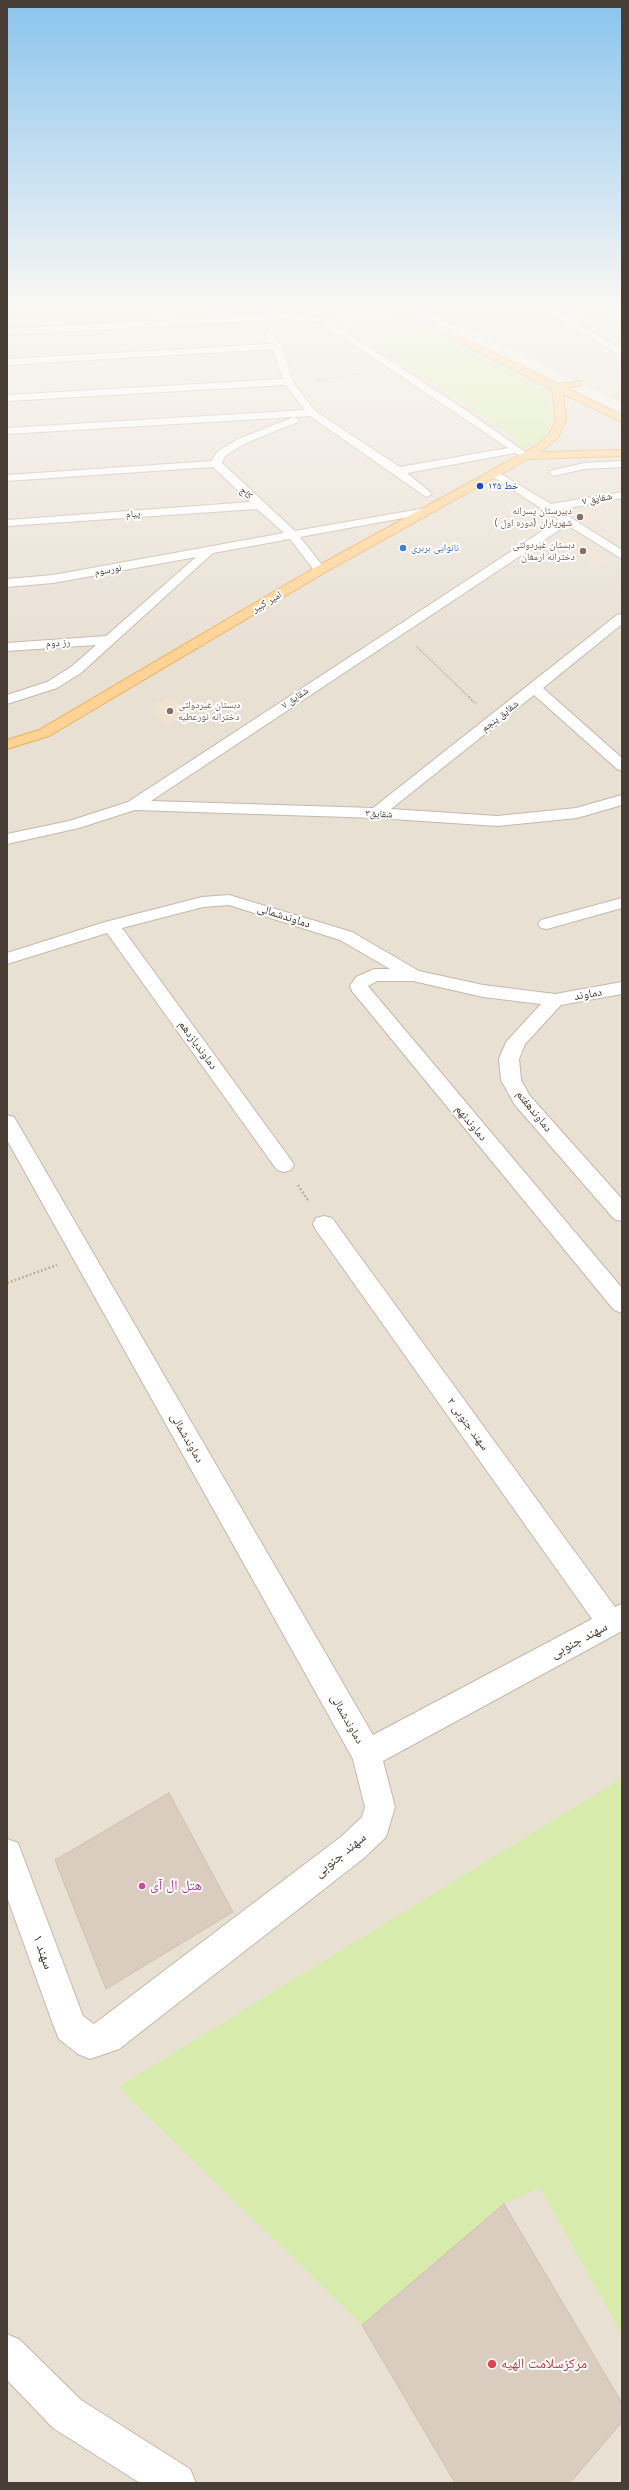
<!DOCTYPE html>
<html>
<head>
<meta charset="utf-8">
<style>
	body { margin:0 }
	#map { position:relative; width:629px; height:2490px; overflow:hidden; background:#f5efe7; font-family:Inter,sans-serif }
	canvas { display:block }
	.frame { position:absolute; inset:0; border:8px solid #483e35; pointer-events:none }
</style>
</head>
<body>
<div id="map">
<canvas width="629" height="2490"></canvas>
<div class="frame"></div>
</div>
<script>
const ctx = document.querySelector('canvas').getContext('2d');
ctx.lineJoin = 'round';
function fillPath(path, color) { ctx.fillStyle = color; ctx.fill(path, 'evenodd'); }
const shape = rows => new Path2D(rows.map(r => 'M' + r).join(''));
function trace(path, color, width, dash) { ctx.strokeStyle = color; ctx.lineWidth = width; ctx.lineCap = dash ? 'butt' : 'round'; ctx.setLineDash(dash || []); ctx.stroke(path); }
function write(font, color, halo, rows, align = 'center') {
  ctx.font = font + ' Inter,"Noto Naskh Arabic",sans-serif'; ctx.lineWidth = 4; ctx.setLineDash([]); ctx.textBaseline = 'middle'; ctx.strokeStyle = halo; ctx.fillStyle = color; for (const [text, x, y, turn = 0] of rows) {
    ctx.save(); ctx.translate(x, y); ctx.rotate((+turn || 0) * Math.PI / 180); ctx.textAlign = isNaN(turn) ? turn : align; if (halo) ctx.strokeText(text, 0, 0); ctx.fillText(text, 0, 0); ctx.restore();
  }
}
fillPath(shape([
	[7,304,400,304,448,334,622,419,622,2483,7,2483],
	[432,304,622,304,622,403,460,326]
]), '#e9e0d4');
fillPath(shape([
	[586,509,602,520,574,525,563,513],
	[572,536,608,562,591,565,558,541],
	[172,698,191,717,166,724,150,705]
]), '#efe2cf');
fillPath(shape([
	[266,304,368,304,526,380,543,391,554,411,548,432,539,442,522,449,515,438,337,319,325,314,270,311],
	[622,1778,622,2335,540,2188,504,2204,362,2325,118,2087]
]), '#d7ecac');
const building = shape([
	[169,1793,233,1912,106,1989,55,1860,169,1793],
	[504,2204,622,2403,622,2422,570,2483,455,2483,362,2325,504,2204]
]);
fillPath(building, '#daccbe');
trace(building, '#d3c0ae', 1);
const minor = shape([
	[118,304,190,304,186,306,7,313,7,307,118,304],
	[535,304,545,304,563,315,596,304,608,304,604,307,622,311,622,317,595,310,569,318,622,350,622,357,535,304],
	[285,313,325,318,464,409,531,456,526,459,515,453,407,473,430,492,432,494,426,497,310,416,294,417,299,420,298,422,246,443,225,456,222,463,295,531,426,508,432,511,430,513,300,537,326,570,320,574,316,573,290,539,213,553,81,673,57,688,7,704,7,695,47,682,71,667,96,645,7,651,7,643,106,636,196,557,53,583,7,587,7,579,53,575,284,533,257,509,7,526,7,520,250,502,213,467,7,481,7,475,212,461,217,452,238,439,294,417,7,434,7,428,305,410,285,385,7,401,7,395,283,379,273,349,7,365,7,359,271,344,265,334,269,331,272,332,281,346,293,382,315,411,400,467,508,448,320,322,285,319,7,335,7,329,285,313],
	[622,461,622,467,584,469,554,476,549,473,550,471,584,463,622,461],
	[494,470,551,504,622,492,622,498,559,510,622,550,622,559,567,525,151,801,373,808,617,615,622,614,622,624,543,688,622,758,622,771,617,769,534,695,391,809,497,816,576,808,622,795,622,805,577,818,497,826,377,818,135,810,79,828,7,844,7,834,69,821,128,802,559,520,490,475,490,471,494,470],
	[229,895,352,932,419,971,483,985,555,994,622,982,622,994,561,1005,525,1044,519,1059,521,1080,530,1096,622,1199,622,1221,614,1219,515,1105,501,1080,499,1059,506,1042,541,1004,483,997,413,981,377,981,368,986,622,1288,622,1313,614,1310,352,991,350,986,356,977,374,969,390,969,340,940,229,905,203,907,122,928,291,1160,294,1165,291,1170,284,1172,277,1170,107,933,7,964,7,953,105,922,202,897,229,895],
	[622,898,622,908,547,929,541,928,538,924,541,920,622,898],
	[7,1115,14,1117,17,1122,373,1735,592,1619,316,1230,313,1224,316,1218,324,1216,332,1218,615,1607,622,1604,622,1631,383,1761,395,1807,386,1837,364,1858,119,2049,90,2059,78,2054,59,2039,54,2027,7,1897,7,1839,18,1843,83,2016,94,2024,342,1836,362,1817,365,1807,353,1759,7,1140,7,1115],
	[7,2334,20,2340,81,2400,190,2469,196,2483,140,2483,53,2428,7,2380,7,2334]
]);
const major = shape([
	[383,304,393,304,558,384,581,381,581,385,566,388,622,415,622,422,563,394,566,419,558,438,540,452,622,450,622,456,528,459,324,573,49,736,7,749,7,740,39,730,316,567,538,445,549,435,556,419,552,389,383,304],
	[419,304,429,304,458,322,451,324,419,304]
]);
trace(minor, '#c4b8ab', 2);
trace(major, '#edaf5c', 2);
trace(shape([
	[315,381,363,373]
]), '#c4af98', 1, [1, 1]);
trace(shape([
	[416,646,470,698]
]), '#c4af98', 1.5, [1, 1]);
trace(shape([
	[469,697,476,704]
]), '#c4af98', 2, [1.5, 1.5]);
trace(shape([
	[298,1185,309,1202],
	[7,1283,57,1265]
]), '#c4af98', 2.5, [2, 2]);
fillPath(minor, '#fff');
fillPath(major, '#ffd395');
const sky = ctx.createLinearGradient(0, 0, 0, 652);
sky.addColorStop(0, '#8ac4ee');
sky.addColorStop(0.47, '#faf8f4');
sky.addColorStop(1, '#faf8f400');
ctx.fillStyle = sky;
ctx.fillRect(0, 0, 629, 652);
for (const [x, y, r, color] of [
	[480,486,4,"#1a4fb4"],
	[580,517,4,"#8d6e63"],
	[403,548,4,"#3f7fe0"],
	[583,551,4,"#8d6e63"],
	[170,711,4,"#8d6e63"],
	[142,1886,4,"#d1479c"],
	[492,2364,5,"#e0444e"]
]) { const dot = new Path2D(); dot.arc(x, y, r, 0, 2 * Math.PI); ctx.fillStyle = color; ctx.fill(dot); trace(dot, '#fff', 1.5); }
write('10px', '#164399', '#fff', [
	["خط ۱۴۵",488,486]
], 'left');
write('10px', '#483e35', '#fff', [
	["کاج",246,493,43],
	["شقایق ۷",597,499,-11],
	["پیام",133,514,-4],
	["نورسوم",108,570,-10],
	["امیر کبیر",267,602,-30],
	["رز دوم",58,643,-4],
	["شقایق ۷",295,698,-34],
	["شقایق پنجم",500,716,-38],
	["شقایق۳",379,814,3]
]);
write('10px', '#785e54', '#fff', [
	["دبیرستان پسرانه",572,511],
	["شهریاران (دوره اول )",572,523],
	["دبستان غیردولتی",575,545],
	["دخترانه ارمغان",575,557],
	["دبستان غیردولتی",178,705,"left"],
	["دخترانه نورعطیه",178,717,"left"]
], 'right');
write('10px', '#366cbe', '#fff', [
	["نانوایی بربری",411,548]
], 'left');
write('12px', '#483e35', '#fff', [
	["دماوندشمالی",284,916,18],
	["دماوند",588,994,-10],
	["دماوندیازدهم",198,1045,54],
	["دماوندهفتم",534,1111,51],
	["دماوندنهم",471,1123,50],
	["سهند جنوبی ۲",468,1424,54],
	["دماوندشمالی",187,1438,60],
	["دماوندشمالی",347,1719,60]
]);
write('14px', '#483e35', '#fff', [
	["سهند جنوبی",579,1640,-28],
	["سهند جنوبی",340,1855,-39],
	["سهند ۱",43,1952,70]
]);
write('14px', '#b23c85', '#fff', [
	["هتل ال آی",150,1886]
], 'left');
write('14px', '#be3a42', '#fff', [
	["مرکزسلامت الهیه",501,2364]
], 'left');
</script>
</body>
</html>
